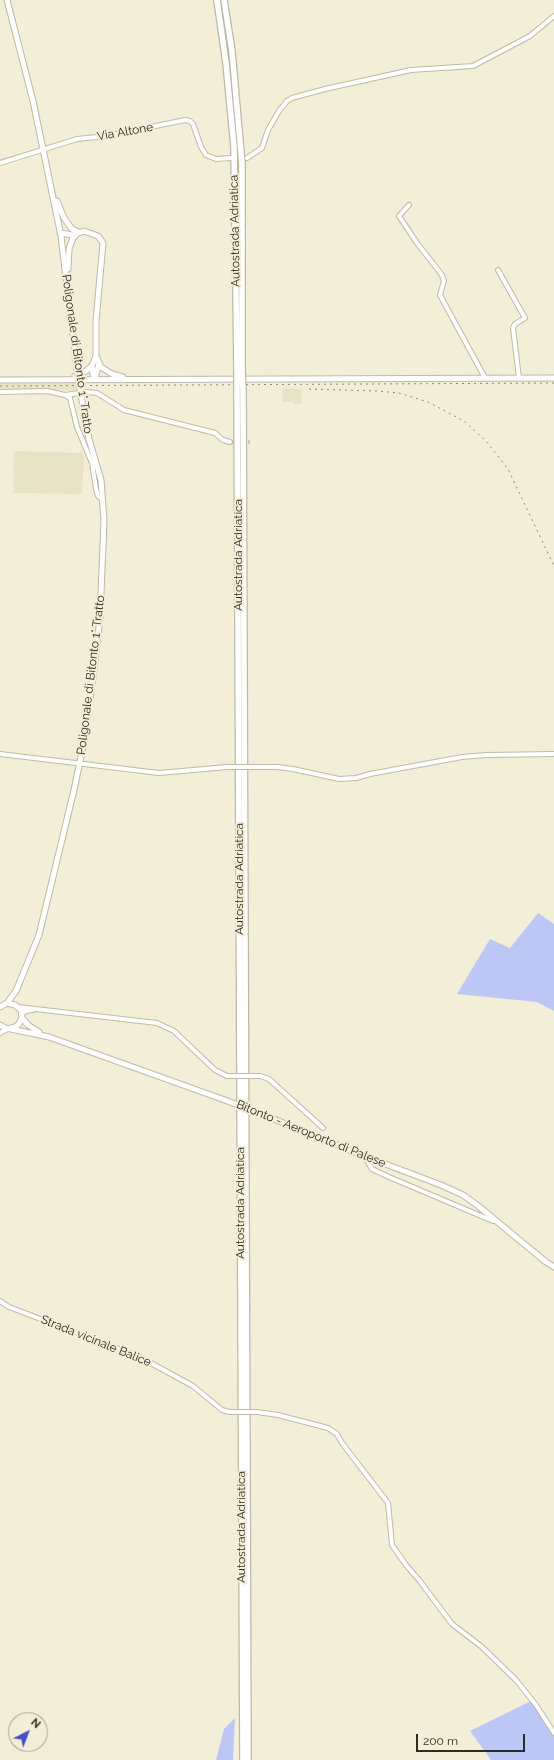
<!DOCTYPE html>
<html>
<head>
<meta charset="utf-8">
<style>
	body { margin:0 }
	#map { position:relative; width:554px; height:1760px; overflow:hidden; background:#f3eed7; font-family:Raleway,sans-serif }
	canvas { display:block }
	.north { position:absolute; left:8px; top:1712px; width:40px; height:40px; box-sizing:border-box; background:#f3eed7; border:1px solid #a4a08f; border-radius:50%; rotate:42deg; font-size:11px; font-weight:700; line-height:16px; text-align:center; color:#2d2b23 }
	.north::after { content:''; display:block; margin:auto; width:14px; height:18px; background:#484fc5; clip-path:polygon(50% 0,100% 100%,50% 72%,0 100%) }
	.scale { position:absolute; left:416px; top:1734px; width:109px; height:18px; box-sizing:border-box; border:2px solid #2d2b23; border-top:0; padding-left:5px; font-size:12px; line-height:14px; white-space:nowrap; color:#2d2b23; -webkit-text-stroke:3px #f3eed7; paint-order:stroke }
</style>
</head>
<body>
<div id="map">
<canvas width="554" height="1760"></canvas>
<div class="north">N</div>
<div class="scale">200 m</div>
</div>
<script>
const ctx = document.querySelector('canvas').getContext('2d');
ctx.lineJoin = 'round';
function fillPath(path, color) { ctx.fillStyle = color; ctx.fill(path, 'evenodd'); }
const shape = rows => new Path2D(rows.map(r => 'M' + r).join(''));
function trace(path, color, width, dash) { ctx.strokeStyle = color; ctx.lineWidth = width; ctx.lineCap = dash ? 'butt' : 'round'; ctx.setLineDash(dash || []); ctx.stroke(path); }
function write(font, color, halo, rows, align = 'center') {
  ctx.font = font + ' Raleway,sans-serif'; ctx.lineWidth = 4; ctx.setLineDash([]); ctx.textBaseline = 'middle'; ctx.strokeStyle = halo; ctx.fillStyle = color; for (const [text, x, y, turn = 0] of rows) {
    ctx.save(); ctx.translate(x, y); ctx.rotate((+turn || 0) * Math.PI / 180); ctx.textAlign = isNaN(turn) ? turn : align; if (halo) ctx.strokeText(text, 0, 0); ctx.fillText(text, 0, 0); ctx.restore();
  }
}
fillPath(shape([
	[76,383,76,390,0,390,0,384],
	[283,388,301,389,302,404,294,404,294,402,282,402],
	[14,451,78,453,81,451,84,456,82,494,13,493]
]), '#e9e3c5');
fillPath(shape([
	[538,913,554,924,554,1011,537,1002,457,994,490,939,510,948],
	[533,1700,554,1731,554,1760,491,1760,470,1731],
	[235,1718,233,1760,216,1760,224,1729]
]), '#bcc7f6');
trace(shape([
	[230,442,250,442]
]), '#cbc7b3', 4, [4, 2]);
const minor = shape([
	[247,158,262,148,268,130,279,111,287,101,292,98,325,89,411,70,473,66,530,36,554,16],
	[0,163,77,139,107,136,185,120,190,121,193,124,201,147,206,155,216,159,231,158],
	[409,205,399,216,417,243,442,275,444,281,440,295,485,378],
	[498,270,525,318,515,324,513,328,519,378],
	[0,392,47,391,65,395,70,398,77,427,92,463,96,489,98,496,103,500],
	[65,395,87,392,97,393,124,410,215,433,223,440,230,442],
	[0,754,159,773,227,767],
	[259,767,277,767,293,769,339,779,356,778,370,774,462,757,486,755,554,754],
	[18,1007,157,1023,174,1031,215,1070,227,1076],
	[22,1014,26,1011,33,1010],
	[0,1033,7,1029],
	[260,1076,269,1079,323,1128],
	[364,1156,372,1169,389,1177,493,1221],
	[0,1301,9,1307,138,1356,193,1386,222,1410,230,1412],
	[257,1412,278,1415,328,1428,337,1434,342,1443,388,1503,392,1545,406,1565,419,1580,452,1624,482,1647,516,1680,536,1705,554,1733]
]);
const major = shape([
	[7,0,33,101,61,236,77,369],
	[57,201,64,218,72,229,78,232],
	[60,233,73,235,84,231,98,236,103,243,96,321,96,356,92,366,93,374,95,379],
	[68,269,69,249,73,238,76,235],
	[96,356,101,367,112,374,123,377],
	[75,376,86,371,92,366],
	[95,379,99,363],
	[0,380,554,378],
	[7,1003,16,991,39,935,74,790,83,747,93,677,100,618,104,520,101,480,89,439,81,395],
	[0,1007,7,1003,15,1005,21,1010,22,1018,18,1025,15,1027,7,1029,0,1025],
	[22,1018,28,1025,39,1032],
	[11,1029,49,1037,222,1099],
	[264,1115,364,1156,441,1185,463,1195,477,1205,546,1262,554,1267]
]);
const highway = shape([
	[217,0,226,63,234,147,237,370],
	[224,0,232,51,242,164,242,370],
	[243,391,248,1760],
	[237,392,243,1760]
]);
trace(minor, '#bfbaa4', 6);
trace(major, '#bfbaa4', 7);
trace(highway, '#bfbaa4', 8);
trace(minor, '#fff', 4);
trace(major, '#fff', 5);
trace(highway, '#fff', 5.5);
trace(shape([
	[0,386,554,383],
	[309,389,378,391,399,393,428,402,464,421,486,441,508,469,554,566]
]), '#898677', 1, [2, 4]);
const minorBridge = shape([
	[227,767,259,767],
	[227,1076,260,1076],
	[230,1412,257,1412]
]);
const majorBridge = shape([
	[77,369,81,395],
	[222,1099,264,1115]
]);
const highwayBridge = shape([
	[237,370,237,392],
	[242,370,243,391]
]);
trace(minorBridge, '#bfbaa4', 6, []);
trace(majorBridge, '#bfbaa4', 7, []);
trace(highwayBridge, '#bfbaa4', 8, []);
trace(minorBridge, '#fff', 4);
trace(majorBridge, '#fff', 5);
trace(highwayBridge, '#fff', 5.5);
write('12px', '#2d2b23', '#f3eed7', [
	["Via Altone",125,132,-10],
	["Autostrada Adriatica",235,231,-91],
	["Poligonale di Bitonto 1° Tratto",77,354,82],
	["Autostrada Adriatica",238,555,-90],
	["Poligonale di Bitonto 1° Tratto",91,675,-83],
	["Autostrada Adriatica",239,879,-90],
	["Bitonto - Aeroporto di Palese",311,1134,22],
	["Autostrada Adriatica",240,1203,-90],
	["Strada vicinale Balice",96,1341,22],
	["Autostrada Adriatica",241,1527,-90]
]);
</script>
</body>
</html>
